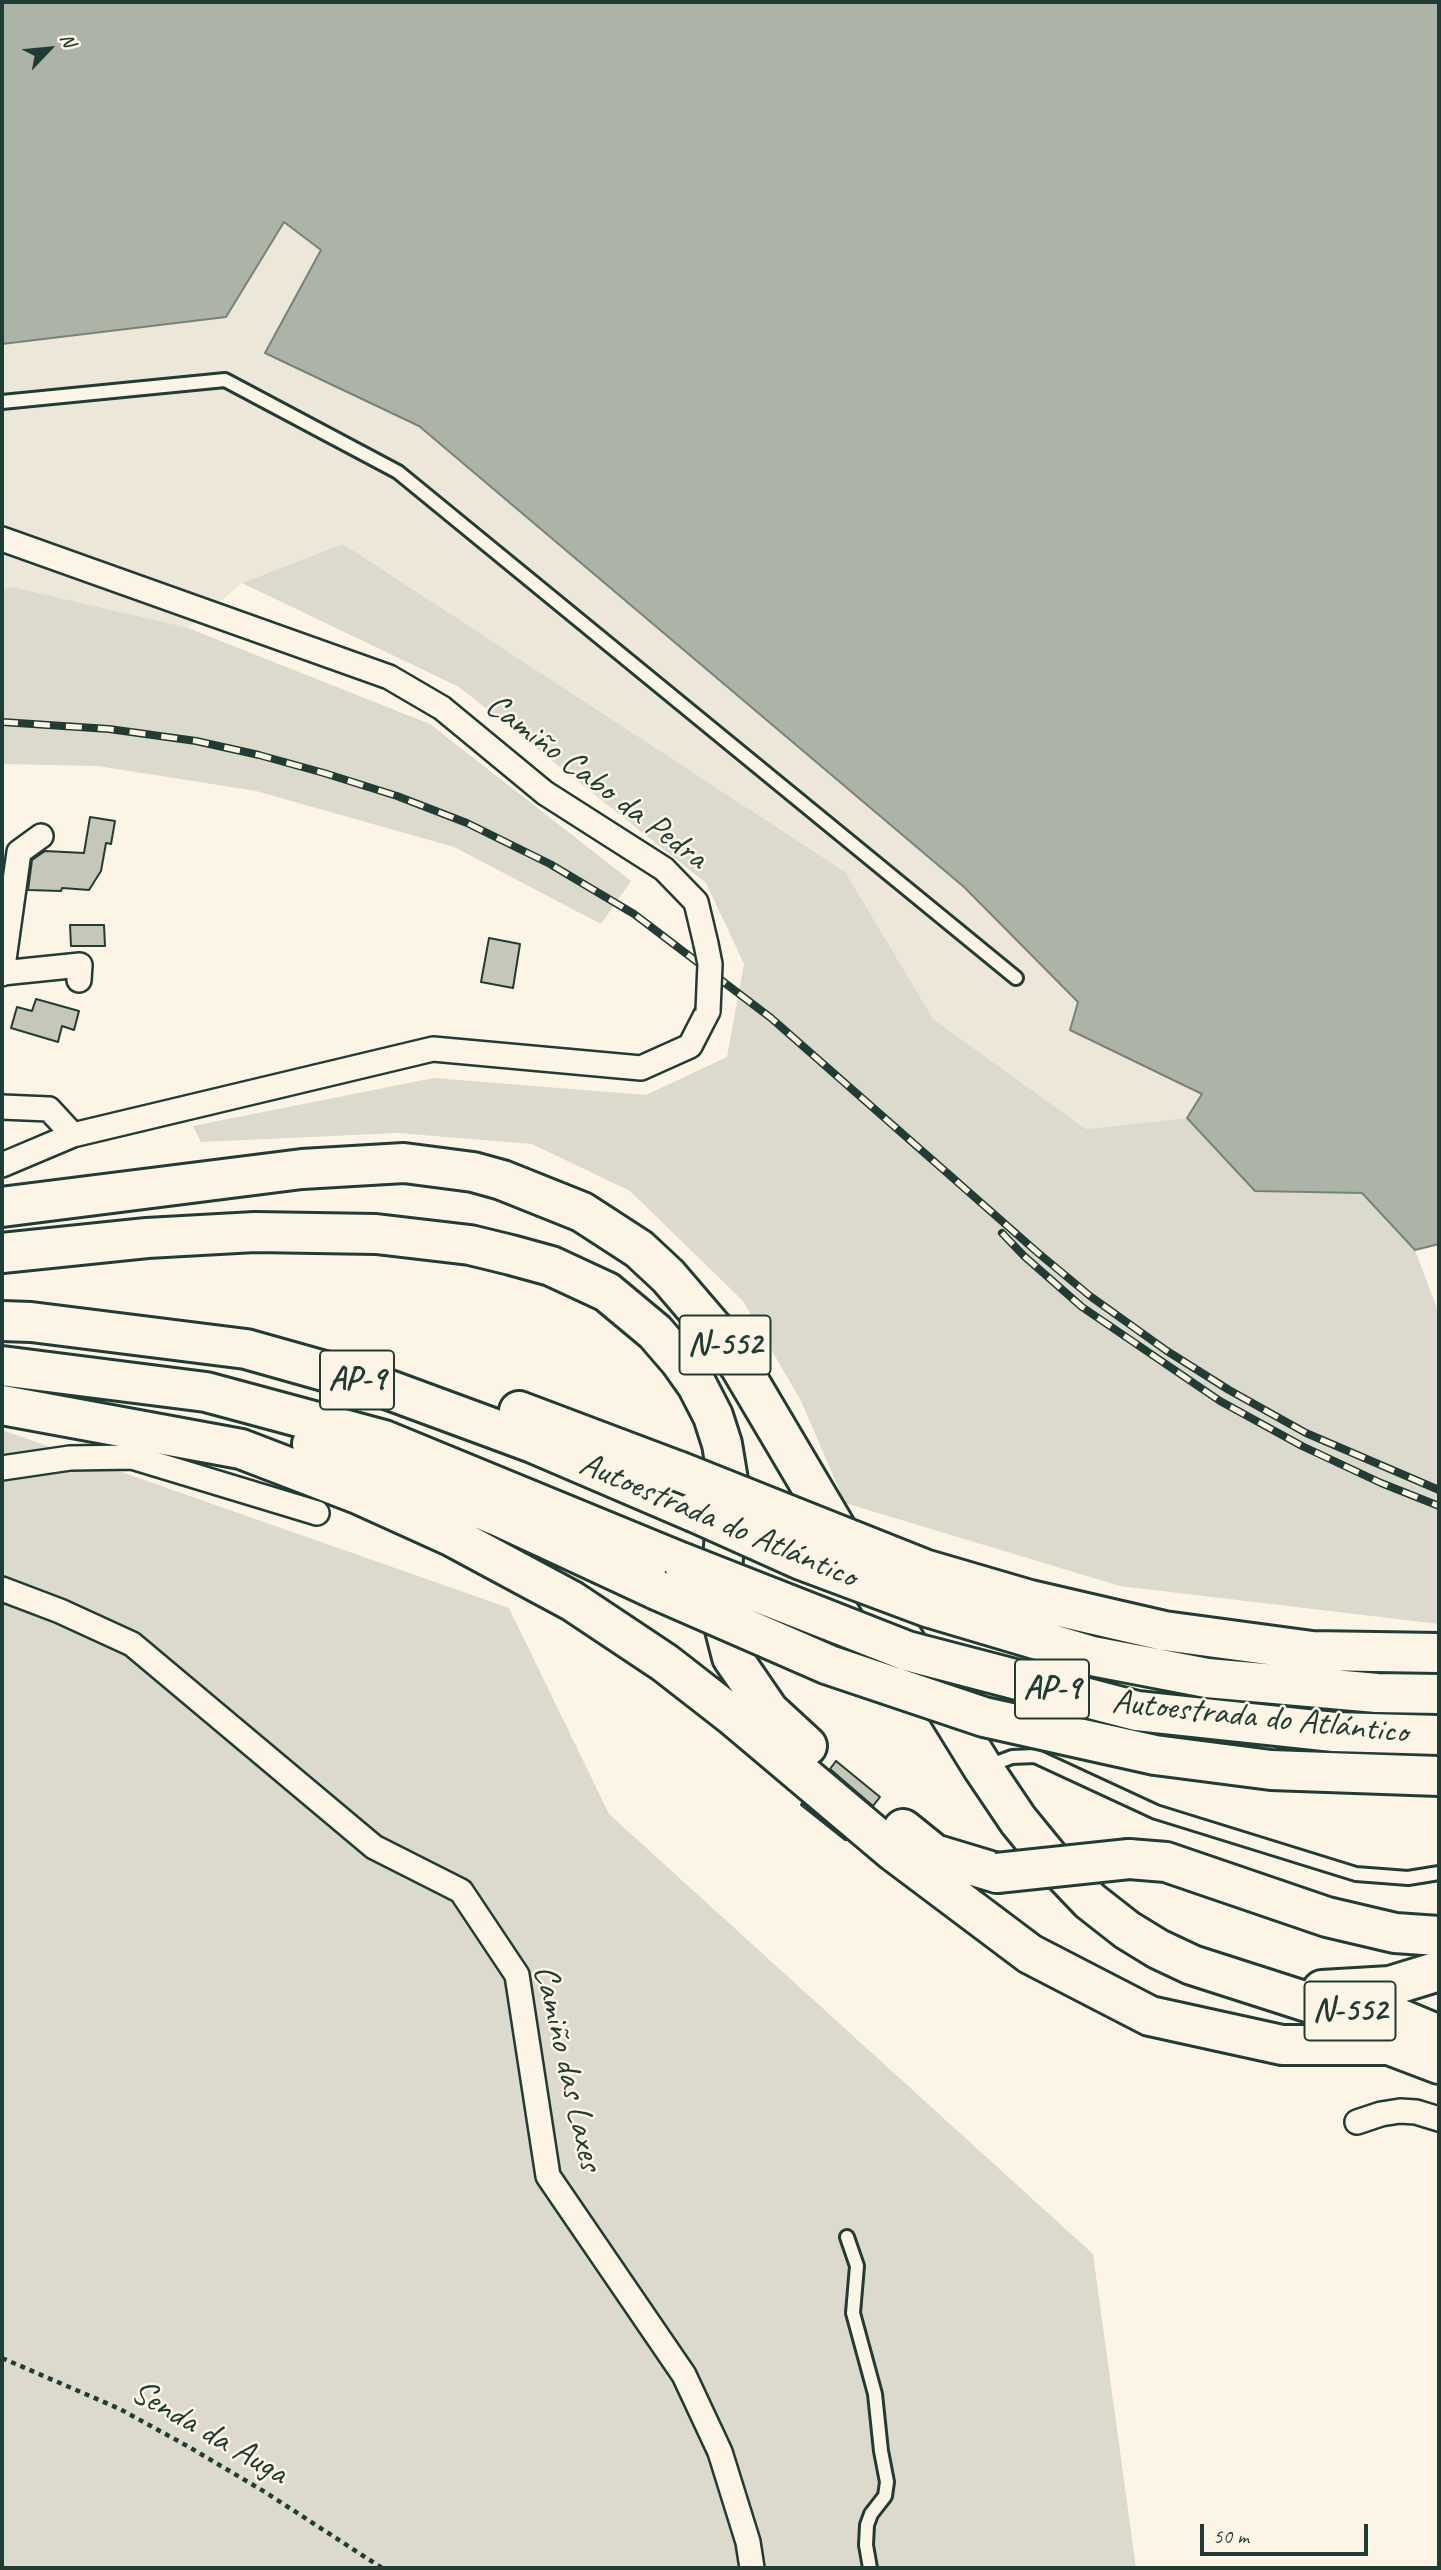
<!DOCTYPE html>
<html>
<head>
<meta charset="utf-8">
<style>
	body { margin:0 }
	#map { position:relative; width:1441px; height:2570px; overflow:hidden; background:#fcf5e5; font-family:Caveat,sans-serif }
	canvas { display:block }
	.frame { position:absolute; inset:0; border:4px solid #1f3d34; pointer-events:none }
	.north { position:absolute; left:14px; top:14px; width:70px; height:70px; -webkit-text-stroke:5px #fcf5e5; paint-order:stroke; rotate:64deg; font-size:19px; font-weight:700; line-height:28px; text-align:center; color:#1f3d34 }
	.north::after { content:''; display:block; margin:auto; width:24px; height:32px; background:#1f3d34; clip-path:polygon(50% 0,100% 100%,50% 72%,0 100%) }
	.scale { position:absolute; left:1200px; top:2524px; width:168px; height:32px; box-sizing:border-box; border:4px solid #1f3d34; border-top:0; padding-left:9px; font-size:21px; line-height:24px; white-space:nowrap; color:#1f3d34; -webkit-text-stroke:5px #fcf5e5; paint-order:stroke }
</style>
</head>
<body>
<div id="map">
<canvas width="1441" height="2570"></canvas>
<div class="frame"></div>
<div class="north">N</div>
<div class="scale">50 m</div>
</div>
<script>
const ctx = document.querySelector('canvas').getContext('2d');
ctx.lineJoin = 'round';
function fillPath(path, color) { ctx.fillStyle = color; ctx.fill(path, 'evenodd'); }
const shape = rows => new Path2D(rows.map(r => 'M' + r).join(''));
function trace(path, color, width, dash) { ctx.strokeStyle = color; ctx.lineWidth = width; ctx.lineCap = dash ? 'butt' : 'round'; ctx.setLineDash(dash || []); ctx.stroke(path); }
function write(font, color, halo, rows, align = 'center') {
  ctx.font = font + ' Caveat,sans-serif'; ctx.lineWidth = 5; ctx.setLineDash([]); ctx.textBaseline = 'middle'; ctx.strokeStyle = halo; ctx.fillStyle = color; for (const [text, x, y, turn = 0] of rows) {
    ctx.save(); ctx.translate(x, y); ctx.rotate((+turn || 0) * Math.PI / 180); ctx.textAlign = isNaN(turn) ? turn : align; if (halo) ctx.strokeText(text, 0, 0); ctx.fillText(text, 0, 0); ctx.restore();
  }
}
fillPath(shape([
	[284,221,322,250,266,353,419,426,964,887,1078,1002,1070,1030,1202,1094,1187,1118,1086,1129,933,1019,344,544,242,583,188,628,2,590,2,344,226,317]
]), '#ece7d8');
fillPath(shape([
	[343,544,845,872,933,1019,1086,1129,1187,1118,1255,1191,1362,1193,1415,1250,1439,1314,1439,1624,1120,1586,845,1503,801,1401,743,1301,630,1191,532,1144,398,1133,201,1142,193,1126,434,1078,646,1095,727,1057,744,964,706,883,459,687,242,583],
	[12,587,188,628,430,724,631,881,601,924,454,847,256,791,98,766,2,764,2,590],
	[2,1430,509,1608,609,1814,1093,2254,1136,2568,2,2568]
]), '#dcdacc');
const water = shape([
	[2,2,1439,2,1439,1244,1415,1250,1362,1193,1255,1191,1187,1118,1202,1094,1070,1030,1078,1002,964,887,419,426,265,353,321,250,284,222,226,317,2,344,2,2]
]);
fillPath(water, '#aeb3a7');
trace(water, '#758479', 2);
const building = shape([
	[90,817,115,821,111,844,106,843,101,871,89,890,62,888,61,891,28,890,32,860,45,851,84,853,90,817],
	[70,925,104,925,105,946,71,946,70,925],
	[489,938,520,944,513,988,481,982,489,938],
	[36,999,79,1011,74,1030,62,1026,58,1042,11,1028,17,1007,32,1011,36,999],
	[836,1761,880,1797,873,1806,830,1769,836,1761],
	[802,1803,846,1840,845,1840,801,1805,802,1803]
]);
fillPath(building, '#c5c7b9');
trace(building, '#1f3d34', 2);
const lane = shape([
	[2,402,225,380,398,472,1016,978],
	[988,1766,1012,1757,1035,1756,1156,1812,1356,1874,1408,1878,1439,1873],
	[847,2237,857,2266,853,2313,875,2394,881,2451,887,2482,885,2496,871,2514,867,2525,866,2545,870,2568]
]);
const street = shape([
	[2,539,389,677,442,708,545,793,664,869,696,902,706,944],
	[2,973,80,965,79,980],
	[2,974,19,852,41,836],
	[2,1107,49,1109,73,1135],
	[2,1165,73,1135,433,1049,641,1068,690,1046,708,1011],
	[2,1468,70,1458,132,1457,317,1513],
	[2,1589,60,1611,132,1644,374,1847,461,1891,517,1975,548,2176,684,2375,720,2452,748,2542,752,2568],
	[1357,2122,1381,2114,1400,2111,1416,2112,1439,2119]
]);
const highway = shape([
	[2,1207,302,1169,404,1163,473,1172,502,1180,582,1212,639,1249,668,1276,716,1332,741,1368,851,1554,983,1768,1018,1820,1049,1858,1090,1901,1127,1930,1158,1949,1192,1965,1326,2008,1396,2017,1439,2035],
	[2,1253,147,1238,255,1232,376,1234,470,1245,511,1255,551,1266,607,1292,655,1332,680,1361,697,1385,713,1416,722,1444,729,1486,719,1606,732,1657,769,1711,807,1746],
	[2,1321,31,1322,246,1349,381,1387,533,1443,694,1512],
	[2,1366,206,1392,384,1440,683,1563],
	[2,1405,241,1449,358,1494,453,1537,572,1601,665,1663,733,1716,893,1851,1030,1954,1150,2016,1282,2045,1389,2045,1439,2064],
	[519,1411,678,1471],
	[312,1444,393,1472,502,1518,657,1590],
	[903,1829,934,1854,997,1873],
	[1129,1859,1166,1862,1327,1917,1395,1933,1439,1936],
	[1322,1990,1390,1986,1439,1971]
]);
trace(lane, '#1f3d34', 18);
trace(street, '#1f3d34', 28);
trace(highway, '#1f3d34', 44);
trace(shape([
	[2,2358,120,2409,189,2447,265,2492,382,2568]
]), '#1f3d34', 4.5, [5, 5]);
trace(lane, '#fcf5e5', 12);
trace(street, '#fcf5e5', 23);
trace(highway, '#fcf5e5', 38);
const rail = shape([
	[2,722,109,729,196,741,259,755,324,773,397,796,467,823,550,864,634,914,771,1018,1037,1252,1090,1296,1167,1351,1229,1390,1306,1433,1439,1490],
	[1002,1233,1024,1256,1082,1307,1220,1401,1302,1446,1381,1483,1439,1506]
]);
trace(rail, '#1f3d34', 8);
trace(rail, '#fcf5e5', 5, [16]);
const streetBridge = shape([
	[706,944,710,964,708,1011]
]);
const highwayBridge = shape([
	[678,1471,924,1569,1030,1600,1164,1631,1312,1651,1439,1653],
	[694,1512,801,1560,927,1607,1092,1656,1207,1678,1377,1693,1439,1694],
	[683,1563,907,1651,1137,1711,1334,1732,1439,1735],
	[657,1590,829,1665,984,1717,1155,1755,1271,1770,1439,1776],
	[997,1873,1129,1859]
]);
trace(streetBridge, '#1f3d34', 28, []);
trace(highwayBridge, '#1f3d34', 44, []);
trace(streetBridge, '#fcf5e5', 23);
trace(highwayBridge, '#fcf5e5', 38);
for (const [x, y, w] of [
	[725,1345,91],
	[357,1380,74],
	[1052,1689,74],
	[1350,2011,91]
]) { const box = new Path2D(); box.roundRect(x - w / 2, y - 29.5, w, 59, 5); ctx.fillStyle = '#fcf5e5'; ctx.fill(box); trace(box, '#1f3d34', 2); }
write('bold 33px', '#1f3d34', null, [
	["N-552",725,1345],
	["AP-9",357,1380],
	["AP-9",1052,1689],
	["N-552",1350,2011]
]);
write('35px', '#1f3d34', '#fcf5e5', [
	["Camiño Cabo da Pedra",596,782,37],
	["Autoestrada do Atlántico",718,1521,23],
	["Autoestrada do Atlántico",1260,1718,6],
	["Camiño das Laxes",567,2068,77],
	["Senda da Auga",209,2433,30]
]);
</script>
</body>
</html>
